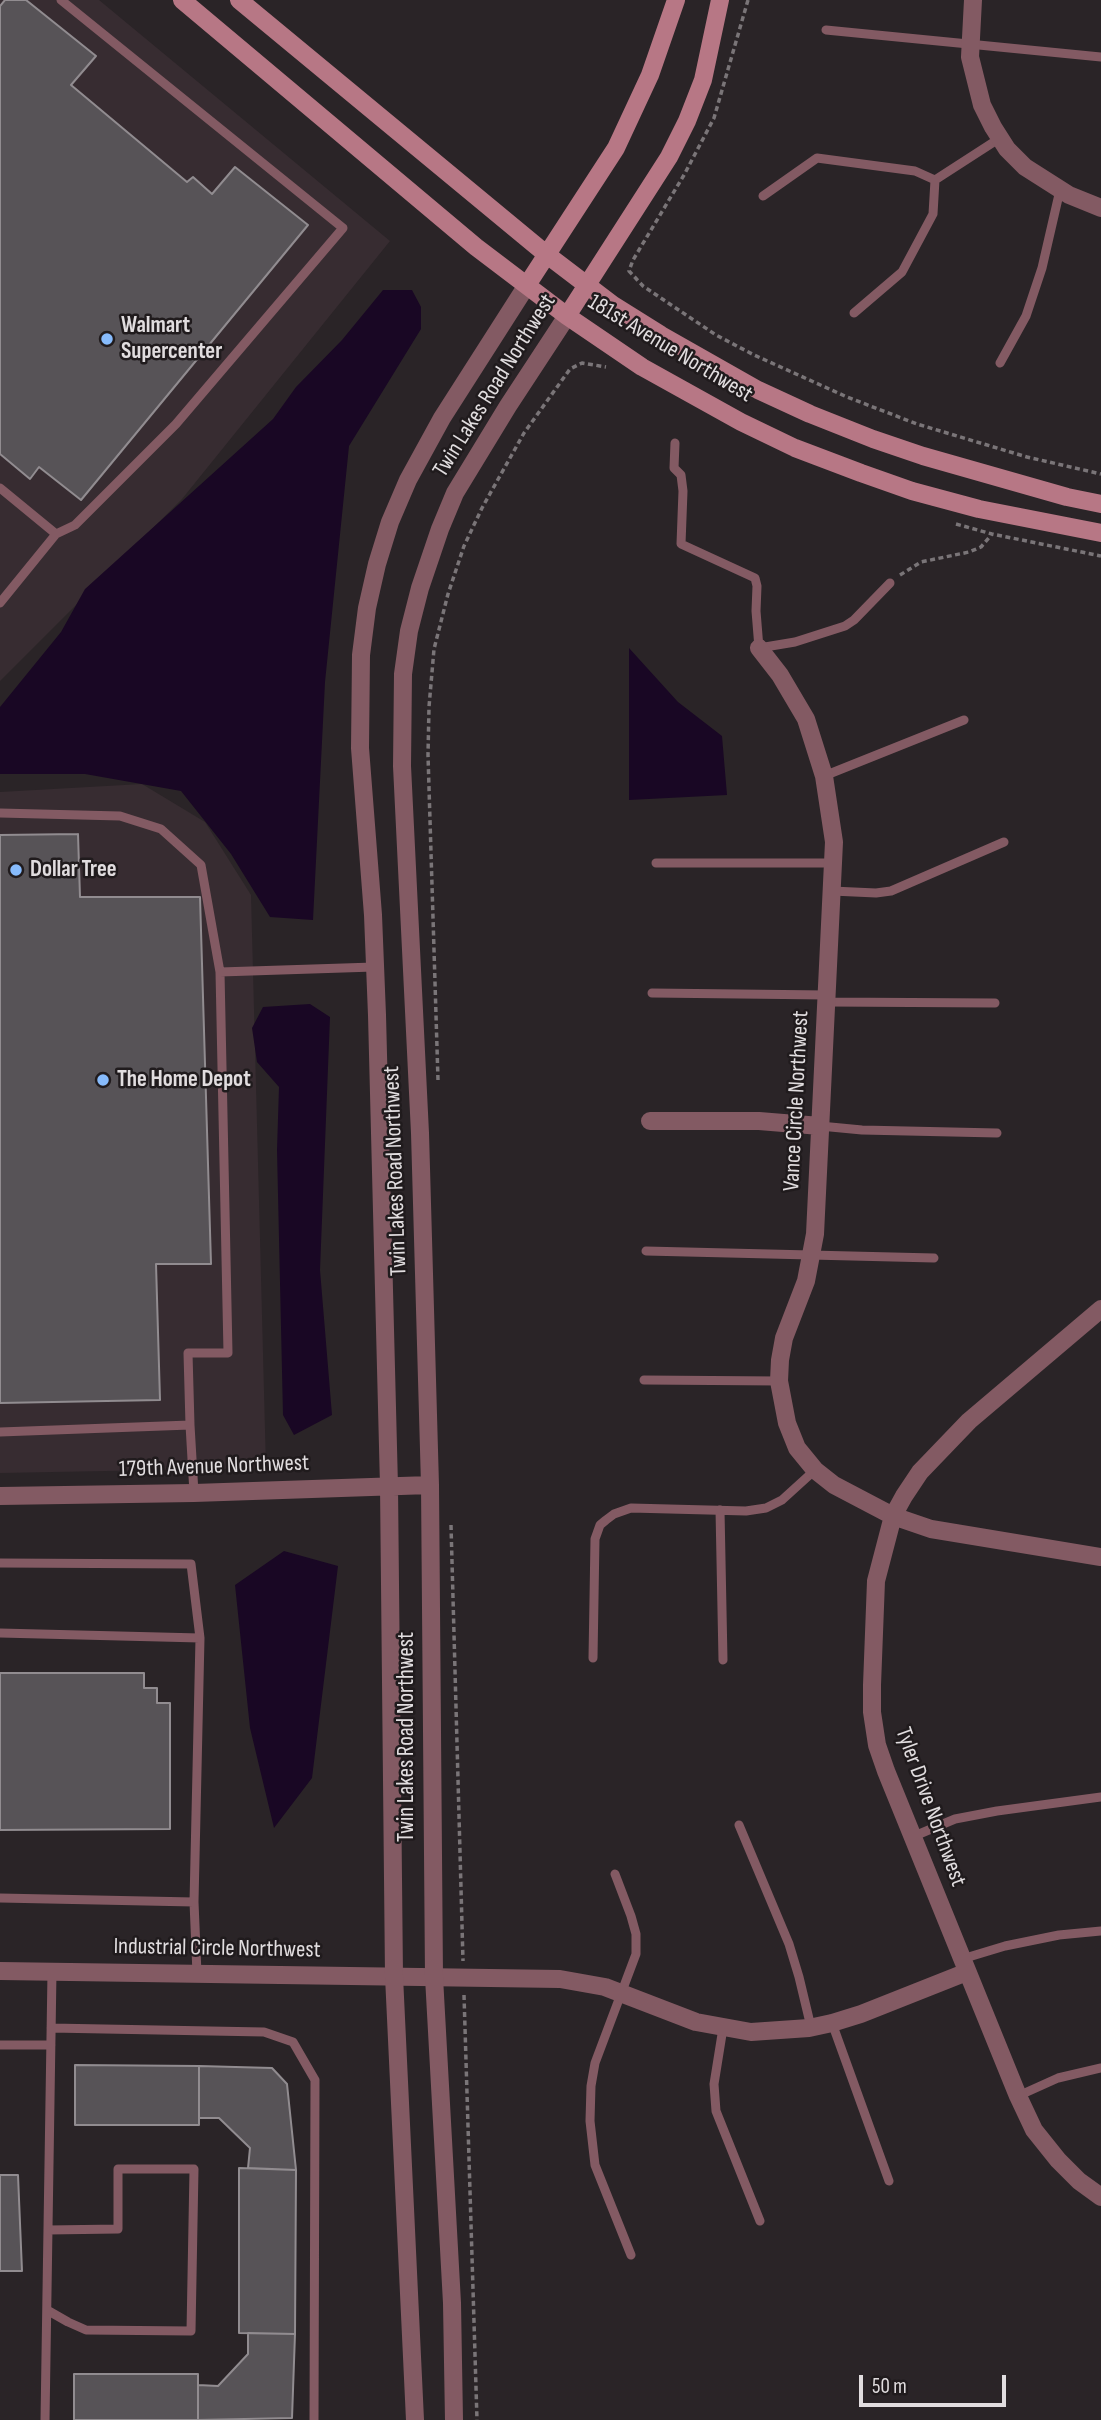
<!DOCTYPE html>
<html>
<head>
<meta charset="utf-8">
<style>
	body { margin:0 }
	#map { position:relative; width:1101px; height:2420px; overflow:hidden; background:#2a2427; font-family:"Sofia Sans Condensed",sans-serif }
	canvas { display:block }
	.scale { position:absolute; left:859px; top:2375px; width:147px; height:32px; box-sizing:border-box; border:4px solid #e1dddf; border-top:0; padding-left:9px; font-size:21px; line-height:24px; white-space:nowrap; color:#e1dddf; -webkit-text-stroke:5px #201b1d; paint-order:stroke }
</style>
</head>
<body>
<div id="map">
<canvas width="1101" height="2420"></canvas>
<div class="scale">50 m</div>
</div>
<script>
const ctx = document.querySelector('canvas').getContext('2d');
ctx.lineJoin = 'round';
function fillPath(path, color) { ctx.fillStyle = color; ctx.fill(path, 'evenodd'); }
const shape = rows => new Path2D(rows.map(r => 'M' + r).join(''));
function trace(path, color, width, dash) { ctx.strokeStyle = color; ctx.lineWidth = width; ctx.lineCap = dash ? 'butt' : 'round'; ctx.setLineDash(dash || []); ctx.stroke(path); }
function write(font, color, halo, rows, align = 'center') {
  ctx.font = font + ' "Sofia Sans Condensed",sans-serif'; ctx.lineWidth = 5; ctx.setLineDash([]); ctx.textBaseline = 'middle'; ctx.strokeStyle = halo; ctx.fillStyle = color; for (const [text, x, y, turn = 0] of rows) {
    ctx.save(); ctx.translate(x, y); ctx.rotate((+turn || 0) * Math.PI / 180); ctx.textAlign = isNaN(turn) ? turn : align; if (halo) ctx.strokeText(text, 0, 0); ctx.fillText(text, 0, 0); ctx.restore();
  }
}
fillPath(shape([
	[0,0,99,0,390,241,182,499,0,681],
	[142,784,205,822,251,895,266,1468,0,1473,0,792]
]), '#372c31');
fillPath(shape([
	[383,290,412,290,421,307,421,329,349,446,325,682,313,920,270,917,231,854,181,791,85,774,0,774,0,707,61,632,85,589,273,419,296,387,342,340],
	[629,648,678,702,722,736,727,795,629,800],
	[310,1004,330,1017,320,1270,332,1415,294,1435,283,1415,277,1150,279,1087,257,1062,252,1028,263,1007],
	[284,1551,338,1566,312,1778,274,1828,250,1728,235,1585]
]), '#190724');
const building = shape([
	[5,0,26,0,96,56,71,85,187,182,193,177,212,194,235,167,308,225,81,500,39,467,30,479,0,454,0,6,5,0],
	[78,834,80,897,200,897,211,1264,156,1264,160,1400,0,1403,0,835,78,834],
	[0,1673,144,1673,144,1688,157,1688,157,1703,170,1703,170,1829,0,1830,0,1673],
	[75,2065,199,2066,199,2125,75,2125,75,2065],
	[199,2066,272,2068,287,2084,296,2170,248,2168,250,2148,219,2118,199,2118,199,2066],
	[239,2168,296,2170,295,2334,239,2333,239,2168],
	[0,2175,18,2175,22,2271,0,2271,0,2175],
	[248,2333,295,2334,292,2418,198,2420,198,2385,218,2386,248,2354,248,2333],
	[74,2374,198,2374,198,2420,74,2420,74,2374]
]);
fillPath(building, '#575357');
trace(building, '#918c90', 2);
trace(shape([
	[748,0,714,118,684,175,633,260,629,271,643,286,716,335,754,355,847,397,917,424,1027,457,1101,474],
	[956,524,992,534,1101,556],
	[900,575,921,562,969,552,981,547,992,534],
	[438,1080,428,755,429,707,434,649,448,594,464,546,482,508,524,433,570,369,582,363,606,367],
	[451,1525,463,1961],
	[464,1995,477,2420]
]), '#7a7578', 3.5, [5, 3.5]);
trace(shape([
	[826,30,1101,57],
	[763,196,817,158,915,171,935,180,1000,138],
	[854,313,902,272,933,214,935,180],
	[1000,363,1026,316,1042,268,1060,190],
	[675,443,674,468,681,475,683,491,681,544,755,578,757,586,756,611,759,648,795,642,845,626,854,620,890,583],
	[0,488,56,534],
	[0,603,56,534,75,525,176,424,343,228,61,0],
	[824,776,964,720],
	[0,813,120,816,161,829,201,865,220,972,228,1353,188,1353,190,1425,0,1432],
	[656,863,833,863],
	[832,891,876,893,891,891,1004,842],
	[220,972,374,967],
	[652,993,827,995],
	[827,1002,995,1003],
	[820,1126,862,1130,997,1133],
	[646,1251,934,1258],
	[644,1380,779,1381],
	[190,1425,194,1493],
	[720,1510,723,1660],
	[0,1563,191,1564,200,1638,0,1633],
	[593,1658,595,1539,600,1525,606,1520,614,1514,631,1508,746,1511,766,1508,782,1500,815,1470],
	[739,1825,789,1944,799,1977,811,2027],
	[912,1837,955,1819,997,1811,1101,1797],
	[615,1874,631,1916,636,1934,636,1954,595,2063,591,2086,590,2121,595,2165,631,2255],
	[0,1898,194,1902,197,1974],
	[194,1902,200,1638],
	[962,1959,1005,1946,1059,1935,1101,1931],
	[832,2023,889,2181],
	[51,2028,264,2032,293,2042,315,2080,314,2420],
	[723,2028,714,2084,716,2111,760,2221],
	[0,2045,51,2045],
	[1018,2096,1058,2078,1101,2068],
	[47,2310,68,2322,86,2330,191,2331,194,2169,118,2169,118,2229,48,2230],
	[45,2420,52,1972]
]), '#835a63', 9);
trace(shape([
	[973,0,970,57,982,105,993,127,1007,149,1025,167,1069,195,1101,208],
	[759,648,780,675,806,719,824,776,834,842,815,1234,806,1281,784,1338,780,1360,779,1381,787,1423,797,1448,815,1470,834,1485,893,1516,931,1529,1101,1557],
	[650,1121,759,1121,820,1126],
	[1101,1309,969,1421,920,1472,904,1496,893,1516,876,1581,872,1685,872,1712,877,1745,886,1771,1018,2096,1034,2130,1058,2160,1079,2181,1101,2197],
	[0,1971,560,1979,605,1987,696,2022,751,2032,809,2028,832,2023,861,2014,967,1972]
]), '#835a63', 18);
trace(shape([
	[0,1496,194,1493,430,1485],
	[415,2420,394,1976,389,1486,377,1015,373,915,360,748,361,655,367,608,377,564,390,522,408,480,442,418,527,285],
	[454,2420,452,2303,434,1977,430,1485,420,1133,402,766,403,674,409,631,420,588,440,529,455,493,508,406,567,316]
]), '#835a63', 18);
trace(shape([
	[182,0,476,247,567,316,642,367,741,422,795,448,861,473,912,491,979,509,1101,533],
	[239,0,546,254,613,305,661,335,758,390,810,414,873,439,923,456,1067,497,1101,504],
	[527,285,616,148,650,75,676,0],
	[567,316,669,157,687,121,703,80,720,0]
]), '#b77785', 18);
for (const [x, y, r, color] of [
	[107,339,7,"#87bbfc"],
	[16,870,7,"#87bbfc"],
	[103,1080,7,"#87bbfc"]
]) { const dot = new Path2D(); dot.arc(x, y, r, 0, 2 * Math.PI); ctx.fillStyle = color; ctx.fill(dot); trace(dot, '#201b1d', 2.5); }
write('bold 23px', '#e1dddf', '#201b1d', [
	["Walmart",121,326],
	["Supercenter",121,352],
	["Dollar Tree",30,870],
	["The Home Depot",117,1080]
], 'left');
write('23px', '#e1dddf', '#201b1d', [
	["181st Avenue Northwest",670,349,31],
	["Twin Lakes Road Northwest",495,386,-58],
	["Vance Circle Northwest",797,1101,-87],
	["Twin Lakes Road Northwest",396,1171,-92],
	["179th Avenue Northwest",214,1467,-2],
	["Twin Lakes Road Northwest",407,1737,-90],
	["Tyler Drive Northwest",930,1807,70],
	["Industrial Circle Northwest",217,1949,1]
]);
</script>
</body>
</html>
